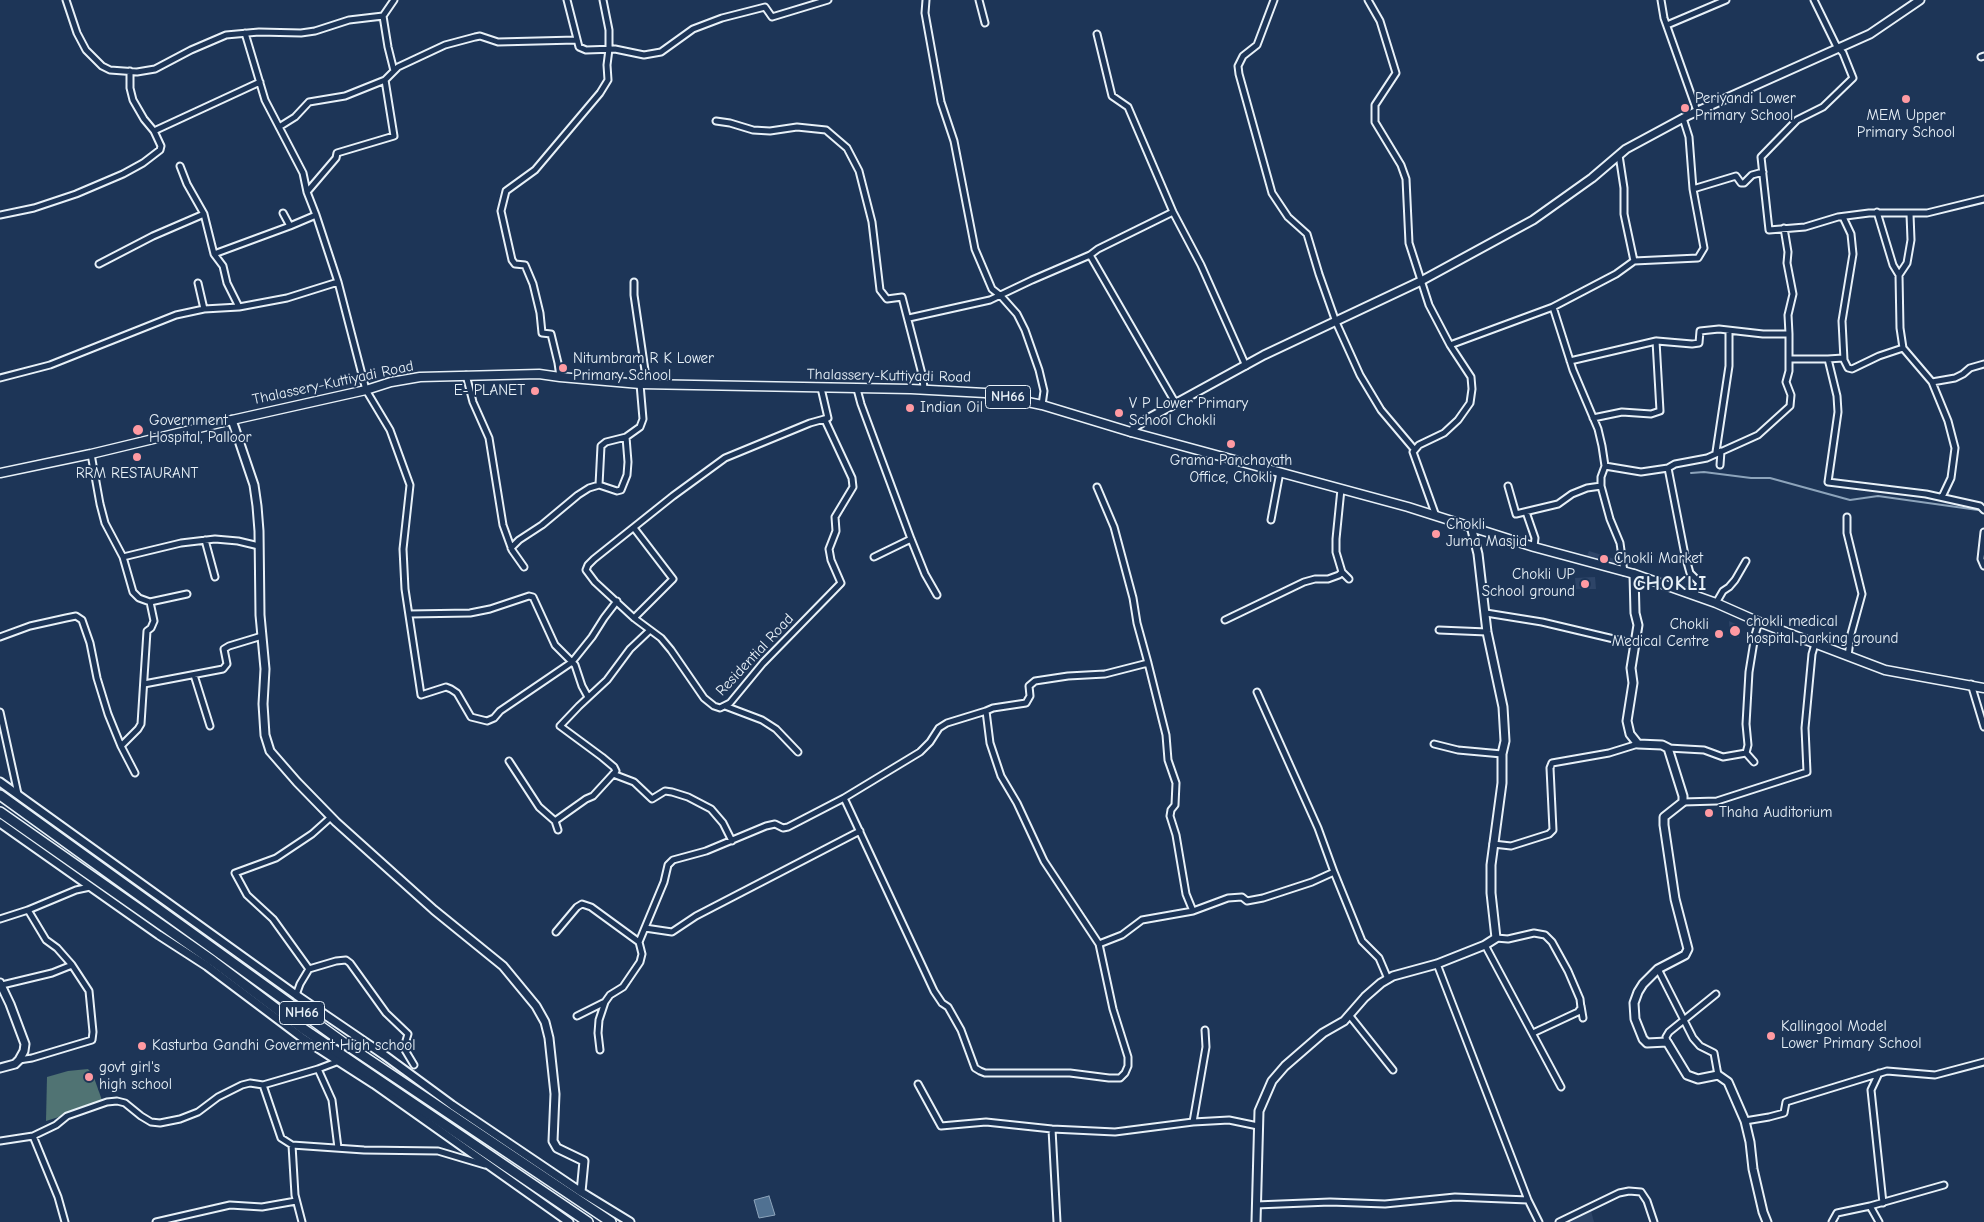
<!DOCTYPE html>
<html>
<head>
<meta charset="utf-8">
<style>
	body { margin:0 }
	canvas { display:block; background:#1d3557 }
</style>
</head>
<body>
<canvas width="1984" height="1222"></canvas>
<script>
const ctx = document.querySelector('canvas').getContext('2d');
ctx.lineJoin = 'round';
function fillPath(path, color) { ctx.fillStyle = color; ctx.fill(path, 'evenodd'); }
const shape = rows => new Path2D(rows.map(r => 'M' + r).join(''));
function trace(path, color, width, dash) { ctx.strokeStyle = color; ctx.lineWidth = width; ctx.lineCap = dash ? 'butt' : 'round'; ctx.setLineDash(dash || []); ctx.stroke(path); }
function write(font, color, halo, rows, align = 'center') {
  ctx.font = font + ' "Comic Neue",sans-serif'; ctx.lineWidth = 4; ctx.setLineDash([]); ctx.textBaseline = 'middle'; ctx.strokeStyle = halo; ctx.fillStyle = color; for (const [text, x, y, turn = 0] of rows) {
    ctx.save(); ctx.translate(x, y); ctx.rotate((+turn || 0) * Math.PI / 180); ctx.textAlign = isNaN(turn) ? turn : align; if (halo) ctx.strokeText(text, 0, 0); ctx.fillText(text, 0, 0); ctx.restore();
  }
}
fillPath(shape([
	[1589,551,1621,561,1619,567,1587,556],
	[1595,577,1596,589,1576,589,1575,578],
	[1729,621,1740,626,1739,638,1730,637],
	[1591,1211,1594,1222,1563,1222]
]), '#2d4467');
fillPath(shape([
	[88,1069,93,1075,103,1103,46,1121,47,1077,68,1071]
]), '#507373');
const water = shape([
	[769,1196,775,1215,759,1218,754,1200,769,1196]
]);
fillPath(water, '#507192');
trace(water, '#8da4bb', 1);
trace(shape([
	[1691,473,1704,472,1751,478,1770,478,1850,500,1878,496,1978,510]
]), '#8da4bb', 2);
const street = shape([
	[66,0,77,33,86,50,102,66,110,70,137,72,155,69,191,50,226,35,259,32,301,33,315,31,349,20,383,16,394,0],
	[567,0,579,47,586,50,615,49,644,55,661,52,693,29,722,18,765,7,772,17,828,0],
	[926,0,925,13,941,102,954,141,975,249,992,289,1001,296,1017,314,1025,330,1039,370,1044,391,1042,405],
	[979,0,985,23],
	[1274,0,1257,45,1243,56,1238,66,1239,74,1272,193,1288,217,1307,234,1319,274,1336,322,1360,375,1381,410,1414,449],
	[1368,0,1380,21,1396,73,1375,105,1375,122,1401,165,1406,179,1409,243,1429,305,1450,345,1553,307,1573,370,1598,429,1602,446,1605,466,1601,477,1601,486,1610,519,1620,543,1624,572],
	[1661,0,1664,18,1697,111],
	[1814,0,1836,45,1843,53,1853,78,1823,107,1797,120,1761,157,1769,230,1805,227,1838,217,1869,213,1927,213,1984,199],
	[383,16,388,47,394,71],
	[1667,25,1726,0],
	[245,33,265,100,303,173,307,192],
	[1097,34,1112,96,1128,107,1173,212,1201,265,1246,366],
	[1981,57,1984,56],
	[130,71,130,88,133,100,144,119,154,131],
	[1683,118,1689,137,1693,189,1736,176,1741,183,1744,183,1752,175,1763,172],
	[716,121,730,123,753,130,770,131,797,127,826,130,847,148,859,171,872,222,880,290,887,299,902,297,923,378,924,389],
	[279,127,295,117,309,102,345,96,385,80],
	[180,166,187,184,204,214,214,254,223,266,227,283,239,307],
	[1173,212,1098,249,1090,255,1176,404],
	[1877,212,1893,265,1899,275,1900,328,1903,348,1932,382,1955,378,1963,374,1970,368,1984,364],
	[283,213,290,226,316,215,307,192,336,158,337,153,394,136,385,80,398,67,445,45,475,37,480,36,498,42,576,40],
	[0,215,34,208,76,194,123,174,143,163,160,150,161,146,154,131,260,82],
	[316,215,338,282,366,390,390,430,410,485,403,549,405,589,421,695,446,687,451,689,457,693,471,717,487,721,494,718,500,711,572,662,592,637,604,618,617,601],
	[1843,217,1851,234,1853,254,1842,321,1844,360,1848,368,1852,369,1879,356,1903,348],
	[214,254,290,226],
	[1634,261,1698,258,1704,248,1693,189],
	[99,264,153,236,204,214],
	[1899,275,1907,263,1911,240,1910,214],
	[634,282,634,295,647,384],
	[198,283,204,309],
	[1553,307,1616,274,1634,261,1624,214,1624,188,1619,155],
	[909,318,990,300,1032,280,1090,255],
	[1657,341,1692,344,1699,343,1700,331,1719,329,1763,334,1789,334,1788,315,1793,294,1787,263,1788,252,1784,228],
	[1789,359,1828,359,1837,396,1838,412,1828,482,1926,494,1980,506,1984,510],
	[1828,359,1843,358],
	[1570,361,1656,341,1660,411,1651,414,1622,412,1593,418],
	[466,375,473,402,489,438,503,525,512,550,524,567],
	[560,377,558,363,551,334,542,333,540,313,533,284,525,265,515,264,512,260,501,211,506,191,535,170,600,93,608,80,607,65,609,49,609,30,603,0],
	[0,378,50,365,176,315,204,309,239,307,287,298,338,282],
	[1932,382,1948,421,1955,448,1951,478,1942,497],
	[821,388,828,418,810,423,725,458,673,496,594,559,588,565,586,570,595,582,634,618,661,638,671,650,704,698,714,706,720,708,730,703,763,663,841,583,831,560,829,549,836,531,835,517,853,487,852,478,825,420],
	[857,389,861,404,911,539,925,574,937,595],
	[1716,452,1729,366,1729,331],
	[91,454,100,504,105,523,123,557,181,543,215,539,238,541,259,546],
	[1720,465,1721,451],
	[1605,466,1641,472,1668,468],
	[599,485,601,446,606,442,626,437,640,427,643,419,640,384],
	[1508,486,1516,514,1558,504,1572,494,1587,488,1601,486],
	[1526,512,1535,538,1534,547],
	[1436,516,1413,452,1419,445,1444,433,1458,420,1470,403,1472,389,1471,377,1450,345],
	[1847,517,1847,533,1862,594,1851,634,1848,656],
	[1271,520,1280,472],
	[1984,532,1981,559,1984,566],
	[205,540,215,577],
	[511,548,519,540,542,525,578,495,589,488,599,485,617,491,621,490,627,475,628,462,626,437],
	[874,557,911,539],
	[1342,572,1349,579],
	[1694,595,1700,583,1690,573,1685,555,1668,468,1675,464,1707,458,1758,435,1790,406,1791,395,1786,382,1789,371,1789,334],
	[150,602,187,594],
	[1716,603,1723,591,1729,587,1735,580,1746,561],
	[1486,613,1542,622,1635,644],
	[410,614,470,613,490,609,529,596,533,597,555,645,575,665,582,686,588,697],
	[634,618,673,579,634,528],
	[1225,620,1304,582,1315,579,1328,579,1339,575,1342,572,1336,552,1336,539,1341,489],
	[1439,630,1487,632],
	[0,637,30,626,66,618,76,616,82,620,90,643,97,678,108,714,121,746,135,773],
	[1148,663,1166,735,1168,760,1176,783,1175,805,1171,810,1170,816,1176,835,1186,894,1193,911],
	[194,675,210,726],
	[144,684,223,669,227,664,224,649,229,646,262,636],
	[1971,684,1984,727],
	[1257,692,1318,828,1334,872],
	[725,706,762,720,776,729,798,752],
	[986,711,993,708,1026,703,1030,696,1029,686,1035,681,1068,676,1105,674,1148,663,1137,623,1133,598,1114,527,1097,487],
	[0,712,18,794],
	[1434,744,1458,750,1502,754],
	[121,746,138,729,141,724,147,631,151,628,154,621,150,602,139,598,133,592,123,557],
	[1668,748,1704,750,1723,757,1746,753,1748,745,1746,724,1749,672,1755,635,1759,622],
	[1746,753,1754,762],
	[509,761,539,807,555,821,586,799,593,796,616,771,614,767,602,757,560,726,579,706,607,680,630,649,649,631],
	[613,774,634,782,652,799,665,791,672,792,688,797,711,809,723,823,732,841],
	[844,798,934,991,942,1003,948,1007,961,1030,975,1068,980,1071,985,1073,1070,1073,1109,1078,1120,1078,1125,1073,1128,1066,1128,1057,1113,1009,1099,944],
	[1683,802,1717,801,1807,772,1805,728,1812,654,1815,644],
	[555,821,558,830],
	[1493,844,1511,846,1549,834,1553,830,1550,768,1552,763,1609,753,1638,744],
	[28,910,76,890,90,887],
	[0,919,28,910,46,940,57,948,72,965,89,991,93,1032,92,1040,32,1058,19,1060],
	[645,928,672,932,696,916,860,831],
	[556,932,577,907,582,904,591,907,639,942],
	[1496,938,1508,939,1534,933,1545,935,1552,942,1568,971,1580,999,1581,1008,1578,1012,1533,1033],
	[1485,945,1561,1087],
	[1437,964,1528,1200,1539,1222],
	[309,969,336,961,346,960,350,963,386,1013,408,1034,405,1044,405,1050,414,1065],
	[1658,969,1693,1038,1700,1046,1714,1053,1718,1075],
	[2,985,52,973,72,965],
	[296,995,300,984,309,969,273,919,247,895,235,873,276,858,312,834,331,817],
	[1581,1006,1583,1018],
	[577,1016,605,1002,610,995,623,987,640,962,642,954,639,942,664,882,668,865,673,860,706,851,766,826,775,824,783,828,788,827,844,798,920,752,930,742,939,728,947,723,986,711,990,743,1001,776,1017,803,1044,861,1099,944,1122,935,1142,920,1193,911,1228,898,1242,897,1247,901,1263,898,1312,882,1334,872,1362,941,1379,958,1388,979],
	[1350,1016,1393,1070],
	[1667,1042,1666,1037,1669,1032,1716,994],
	[600,1050,598,1033,599,1020,605,1002],
	[318,1069,339,1061],
	[1879,1073,1871,1090,1883,1203],
	[918,1084,941,1126,986,1122,1052,1129,1115,1132,1193,1122,1229,1120,1258,1126],
	[263,1085,318,1069,332,1100,338,1148],
	[1745,1121,1769,1117,1784,1113,1786,1102,1887,1071,1935,1075,1984,1062],
	[1193,1122,1206,1047,1205,1030],
	[1052,1129,1057,1222],
	[33,1136,58,1197,65,1222],
	[0,1141,33,1136,56,1125,67,1116,107,1102,117,1101,125,1103,141,1116,151,1122,160,1123,180,1119,198,1112,218,1097,242,1085,250,1083,263,1085,281,1138,292,1145,364,1150,438,1151,485,1165],
	[292,1145,295,1195,302,1222],
	[1256,1205,1330,1202,1385,1204,1455,1197,1528,1200],
	[1870,1206,1944,1185],
	[156,1222,230,1205,262,1207,296,1201],
	[1559,1222,1619,1193,1629,1191,1641,1192,1647,1201,1654,1222],
	[1832,1222,1837,1213,1870,1206,1879,1222]
]);
const secondary = shape([
	[232,420,254,485,257,506,259,531,260,615,265,669,263,704,265,735,270,751,297,782,336,822,434,910,503,966,536,1006,545,1022,549,1038,555,1094,553,1141,557,1148,584,1161,581,1192],
	[1131,432,1136,426,1149,418,1264,355,1421,281,1533,220,1592,178,1626,149,1689,115,1870,34,1920,0],
	[1634,574,1635,613,1638,625,1631,668,1633,683,1627,721,1630,734,1638,744,1662,745,1668,748,1683,796,1683,802,1664,817,1664,825,1675,899,1688,949,1685,955,1658,969,1643,984,1638,992,1634,1003,1635,1019,1643,1039,1647,1043,1667,1042,1687,1075,1698,1079,1718,1075,1728,1082,1745,1121,1750,1142,1753,1169,1763,1212,1767,1222],
	[0,782,296,995,384,1055,452,1105,581,1192,630,1222],
	[0,823,159,935,207,966,304,1039,374,1084,569,1222],
	[0,983,10,1004,25,1044,24,1051,19,1060,15,1064,0,1068],
	[1256,1222,1259,1111,1272,1081,1285,1066,1323,1033,1344,1021,1365,997,1381,983,1393,976,1437,964,1485,945,1496,938,1491,893,1491,865,1502,783,1502,754,1505,741,1503,707,1487,632,1478,554,1471,526]
]);
const primary = shape([
	[0,473,91,454,232,420,366,390,391,382,420,377,539,374,560,377,640,384,911,389,985,393,1042,405,1131,432,1408,507,1534,547,1634,574,1716,603,1759,622,1885,670,1984,688]
]);
const highway = shape([
	[0,795,344,1043,611,1222],
	[0,812,213,961,302,1028,588,1222]
]);
trace(street, '#e8f1f8', 9);
trace(secondary, '#e8f1f8', 11);
trace(primary, '#e8f1f8', 11);
trace(highway, '#e8f1f8', 12);
trace(street, '#1d3557', 5);
trace(secondary, '#1d3557', 7);
trace(primary, '#1d3557', 8);
trace(highway, '#1d3557', 9);
for (const [x, y, r, color] of [
	[1906,99,5,"#ff9aa2"],
	[1685,108,5,"#ff9aa2"],
	[563,368,5,"#ff9aa2"],
	[535,391,5,"#ff9aa2"],
	[910,408,5,"#ff9aa2"],
	[1119,413,5,"#ff9aa2"],
	[138,430,6,"#ff9aa2"],
	[1231,444,5,"#ff9aa2"],
	[137,457,5,"#ff9aa2"],
	[1436,534,5,"#ff9aa2"],
	[1604,559,5,"#ff9aa2"],
	[1585,584,5,"#ff9aa2"],
	[1735,631,6,"#ff9aa2"],
	[1719,634,5,"#ff9aa2"],
	[1709,813,5,"#ff9aa2"],
	[1771,1036,5,"#ff9aa2"],
	[142,1046,5,"#ff9aa2"],
	[89,1077,5,"#ff9aa2"]
]) { const dot = new Path2D(); dot.arc(x, y, r, 0, 2 * Math.PI); ctx.fillStyle = color; ctx.fill(dot); trace(dot, '#1d3557', 2); }
for (const [x, y, w] of [
	[1008,397,45],
	[302,1013,45]
]) { const box = new Path2D(); box.roundRect(x - w / 2, y - 11.5, w, 23, 4); ctx.fillStyle = '#1d3557'; ctx.fill(box); trace(box, '#e8f1f8', 1); }
write('bold 14px', '#e8f1f8', null, [
	["NH66",1008,397],
	["NH66",302,1013]
]);
write('15px', '#e8f1f8', '#1d3557', [
	["Periyandi Lower",1695,99],
	["Primary School",1695,116],
	["MEM Upper",1906,116,"center"],
	["Primary School",1906,133,"center"],
	["Nitumbram R K Lower",573,359],
	["Primary School",573,376],
	["E- PLANET",525,391,"right"],
	["V P Lower Primary",1129,404],
	["School Chokli",1129,421],
	["Indian Oil",920,408],
	["Government",149,421],
	["Hospital, Palloor",149,438],
	["Grama Panchayath",1231,461,"center"],
	["Office, Chokli",1231,478,"center"],
	["RRM RESTAURANT",137,474,"center"],
	["Chokli",1446,525],
	["Juma Masjid",1446,542],
	["Chokli Market",1614,559],
	["Chokli UP",1575,575,"right"],
	["School ground",1575,592,"right"],
	["chokli medical",1746,622],
	["hospital parking ground",1746,639],
	["Chokli",1709,625,"right"],
	["Medical Centre",1709,642,"right"],
	["Thaha Auditorium",1719,813],
	["Kallingool Model",1781,1027],
	["Lower Primary School",1781,1044],
	["Kasturba Gandhi Goverment High school",152,1046],
	["govt girl's",99,1068],
	["high school",99,1085]
], 'left');
write('15px', '#e8f1f8', '#1d3557', [
	["Thalassery-Kuttiyadi Road",889,376,1],
	["Thalassery-Kuttiyadi Road",333,383,-12],
	["Residential Road",755,655,-47]
]);
ctx.letterSpacing = '1px';
write('bold 20px', '#e8f1f8', '#1d3557', [
	["CHOKLI",1670,584]
]);
ctx.letterSpacing = '0px';
</script>
</body>
</html>
